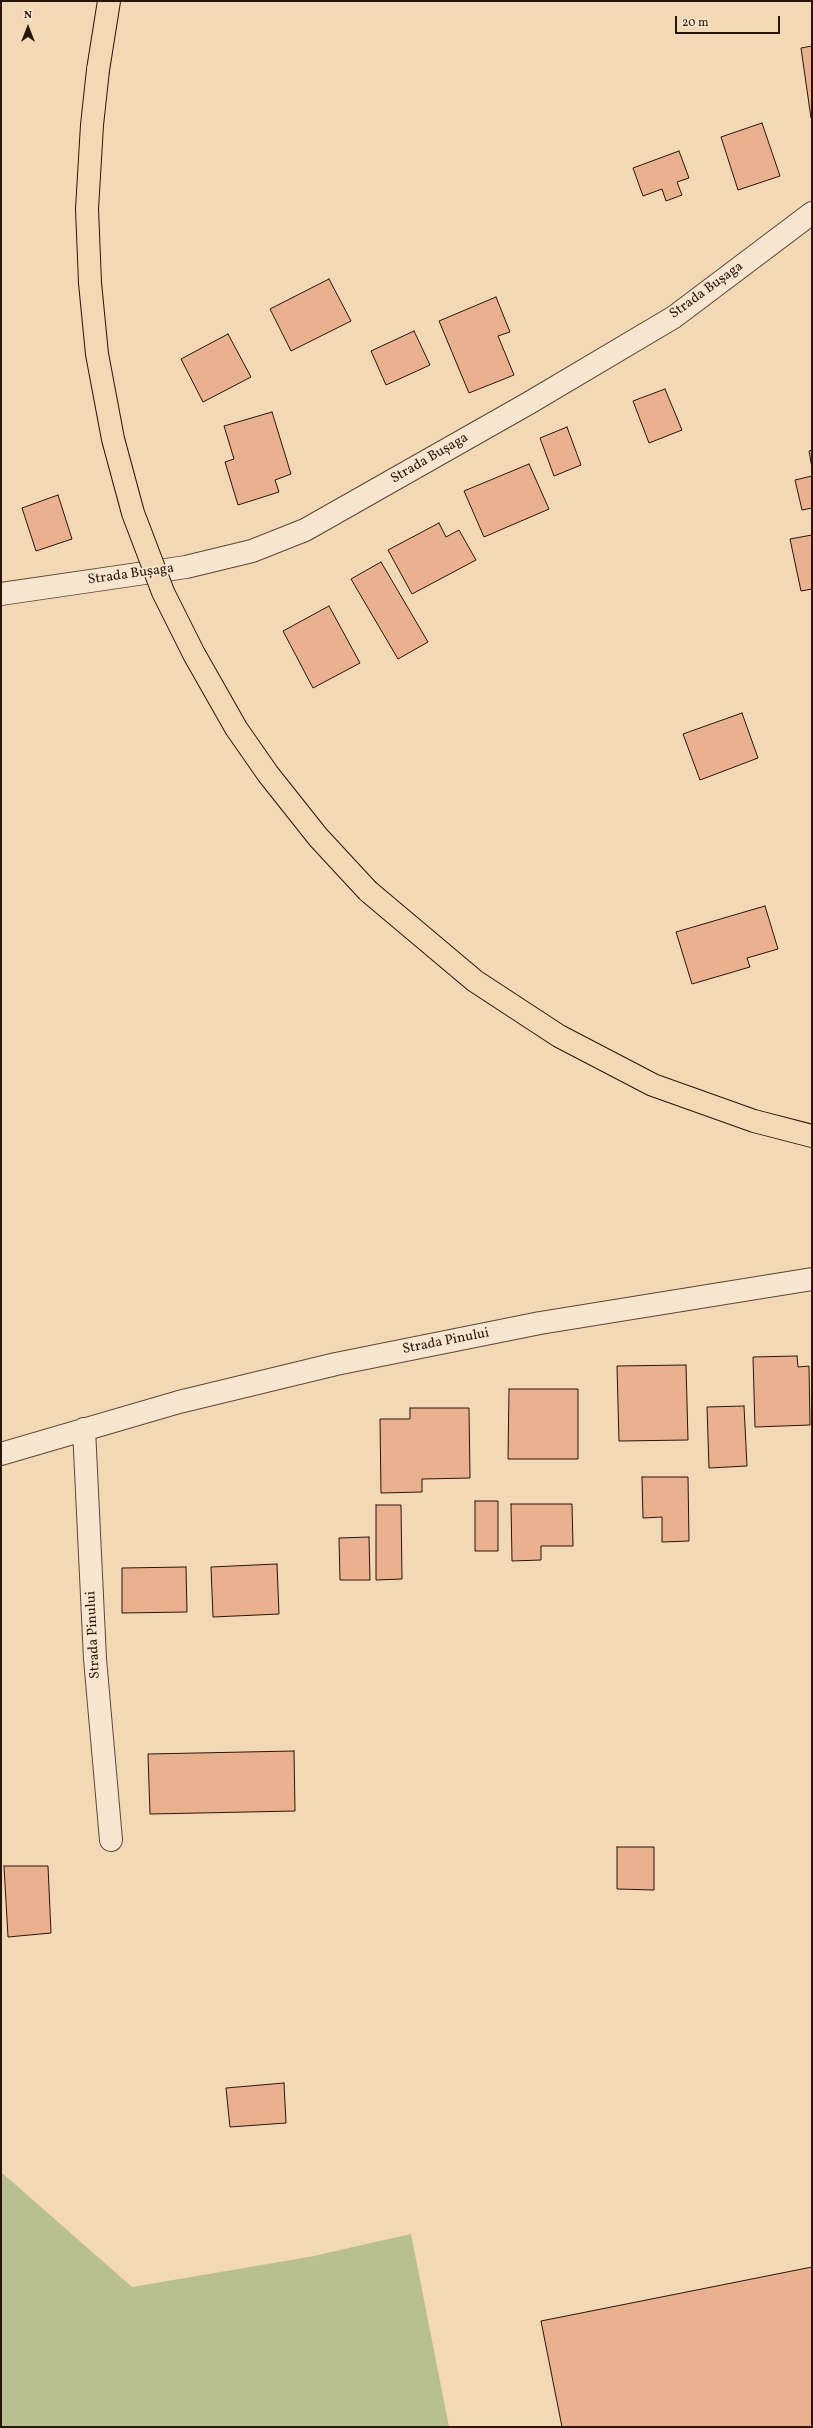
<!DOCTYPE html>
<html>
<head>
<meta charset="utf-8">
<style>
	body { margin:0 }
	#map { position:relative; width:813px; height:2428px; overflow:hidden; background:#f2d8b5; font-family:Vollkorn,serif }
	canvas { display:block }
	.frame { position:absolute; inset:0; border:2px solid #2a150a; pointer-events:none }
	.north { position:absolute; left:8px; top:8px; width:40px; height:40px; -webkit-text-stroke:3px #f7e6cf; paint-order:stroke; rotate:0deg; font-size:11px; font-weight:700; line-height:16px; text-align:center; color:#2a150a }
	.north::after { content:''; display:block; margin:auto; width:14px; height:18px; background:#2a150a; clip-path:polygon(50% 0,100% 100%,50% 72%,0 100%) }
	.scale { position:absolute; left:675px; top:16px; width:105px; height:18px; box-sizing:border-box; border:2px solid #2a150a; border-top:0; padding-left:5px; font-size:12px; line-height:14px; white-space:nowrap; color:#2a150a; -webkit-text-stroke:3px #f7e6cf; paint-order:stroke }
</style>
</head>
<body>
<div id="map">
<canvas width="813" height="2428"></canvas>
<div class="frame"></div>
<div class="north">N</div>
<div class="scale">20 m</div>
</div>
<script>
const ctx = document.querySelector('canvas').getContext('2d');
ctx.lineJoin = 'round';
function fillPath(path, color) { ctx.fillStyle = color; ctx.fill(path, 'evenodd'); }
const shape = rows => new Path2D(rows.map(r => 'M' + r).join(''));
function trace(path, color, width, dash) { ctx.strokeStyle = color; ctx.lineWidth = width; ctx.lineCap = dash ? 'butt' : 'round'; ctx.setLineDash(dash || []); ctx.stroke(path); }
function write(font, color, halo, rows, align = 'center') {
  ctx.font = font + ' Vollkorn,serif'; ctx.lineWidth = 3.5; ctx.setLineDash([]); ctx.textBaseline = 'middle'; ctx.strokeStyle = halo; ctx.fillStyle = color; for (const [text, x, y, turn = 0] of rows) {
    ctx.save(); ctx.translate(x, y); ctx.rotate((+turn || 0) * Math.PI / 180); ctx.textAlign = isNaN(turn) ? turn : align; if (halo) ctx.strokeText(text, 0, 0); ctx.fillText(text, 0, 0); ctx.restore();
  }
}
fillPath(shape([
	[1,2172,132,2287,309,2257,411,2234,449,2427,1,2427]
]), '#b8bf90');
const building = shape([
	[812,46,812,118,811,118,801,48,812,46],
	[762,123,780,176,738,190,721,137,762,123],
	[679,151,689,178,677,182,682,195,666,201,662,189,643,196,633,168,679,151],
	[329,279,351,321,291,351,270,309,329,279],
	[496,297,510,332,498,336,514,375,469,393,439,321,496,297],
	[414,331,430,365,386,385,371,351,414,331],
	[228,334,251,377,203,402,181,359,228,334],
	[665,389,682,430,649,443,633,401,665,389],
	[272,412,291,474,275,480,279,492,238,505,225,462,234,459,224,426,272,412],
	[567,427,581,465,554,476,540,438,567,427],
	[812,450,812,468,809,451,812,450],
	[529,464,549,509,484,537,464,491,529,464],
	[812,476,812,508,802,510,795,480,812,476],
	[58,495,72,539,36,551,22,508,58,495],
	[439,523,446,537,459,530,476,560,412,594,388,550,439,523],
	[812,535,812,589,801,591,790,539,812,535],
	[381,562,428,642,398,659,351,579,381,562],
	[329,606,360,663,313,688,283,631,329,606],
	[742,713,758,758,700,780,683,734,742,713],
	[765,906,778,949,747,958,750,967,692,984,676,932,765,906],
	[797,1356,798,1367,809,1366,810,1425,755,1427,753,1357,797,1356],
	[686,1365,688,1440,619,1441,617,1366,686,1365],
	[509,1389,578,1389,578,1459,508,1459,509,1389],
	[744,1406,747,1466,709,1468,707,1407,744,1406],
	[410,1408,469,1408,470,1478,422,1479,422,1492,381,1493,380,1419,410,1419,410,1408],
	[642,1477,688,1477,689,1541,662,1542,662,1517,643,1518,642,1477],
	[475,1501,498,1501,498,1551,475,1551,475,1501],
	[511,1504,572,1504,573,1546,541,1546,541,1560,512,1561,511,1504],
	[376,1505,401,1505,402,1579,376,1580,376,1505],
	[369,1537,370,1580,340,1580,339,1538,369,1537],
	[277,1564,279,1614,213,1617,211,1567,277,1564],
	[186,1567,187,1612,122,1613,122,1568,186,1567],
	[294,1751,295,1811,150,1814,148,1754,294,1751],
	[617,1847,654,1847,654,1890,617,1889,617,1847],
	[4,1866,48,1866,51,1933,8,1937,4,1866],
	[284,2083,286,2123,230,2127,226,2088,284,2083],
	[812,2267,812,2427,562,2427,541,2321,812,2267]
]);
fillPath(building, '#e9b18f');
trace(building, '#2a150a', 1);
const minor = shape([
	[1,594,186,567,252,551,305,530,529,403,674,317,812,213],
	[84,1429,95,1659,111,1840],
	[1,1454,179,1402,336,1364,540,1323,812,1279]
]);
const highway = shape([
	[98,70,109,1],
	[368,891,475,981,559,1036,653,1085,754,1121,812,1136]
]);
trace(minor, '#5c4635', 24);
trace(highway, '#2a150a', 24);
trace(minor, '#f7e6cf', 22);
trace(highway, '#f2d8b5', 22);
const highwayBridge = shape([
	[98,70,92,125,87,209,90,283,97,354,113,439,133,513,163,592,194,654,236,728,268,774,318,837,368,891]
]);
trace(highwayBridge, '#2a150a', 24, []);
trace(highwayBridge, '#f2d8b5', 22);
write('14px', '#2a150a', '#f7e6cf', [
	["Strada Bușaga",707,291,-36],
	["Strada Bușaga",430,459,-30],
	["Strada Bușaga",131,575,-8],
	["Strada Pinului",446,1342,-11],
	["Strada Pinului",94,1635,-93]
]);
</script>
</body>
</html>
